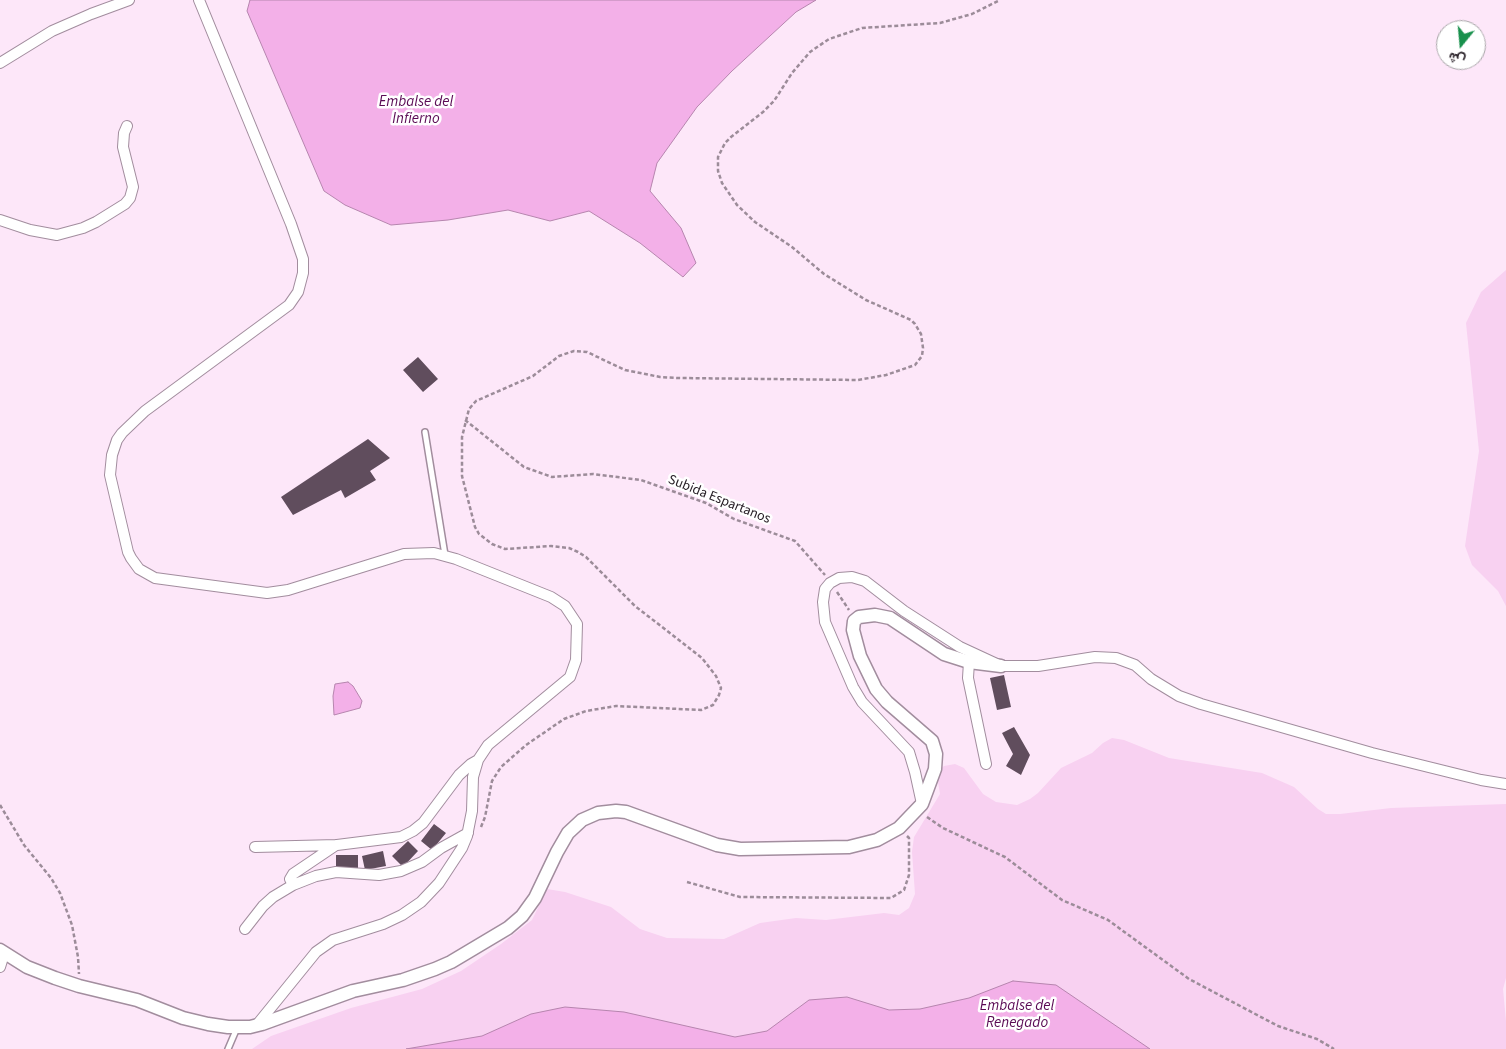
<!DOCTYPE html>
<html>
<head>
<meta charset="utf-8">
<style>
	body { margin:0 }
	#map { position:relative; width:1506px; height:1049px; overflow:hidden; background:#fde7f9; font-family:"Source Sans 3",Vazirmatn,sans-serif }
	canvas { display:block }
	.north { position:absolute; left:1436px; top:20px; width:50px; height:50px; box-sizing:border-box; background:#fff; border:1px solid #a9a6a9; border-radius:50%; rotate:197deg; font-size:14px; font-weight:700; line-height:20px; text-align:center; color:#282027 }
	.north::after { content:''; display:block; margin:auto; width:18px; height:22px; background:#18904c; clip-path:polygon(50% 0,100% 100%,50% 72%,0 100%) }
</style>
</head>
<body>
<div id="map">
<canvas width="1506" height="1049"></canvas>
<div class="north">ش</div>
</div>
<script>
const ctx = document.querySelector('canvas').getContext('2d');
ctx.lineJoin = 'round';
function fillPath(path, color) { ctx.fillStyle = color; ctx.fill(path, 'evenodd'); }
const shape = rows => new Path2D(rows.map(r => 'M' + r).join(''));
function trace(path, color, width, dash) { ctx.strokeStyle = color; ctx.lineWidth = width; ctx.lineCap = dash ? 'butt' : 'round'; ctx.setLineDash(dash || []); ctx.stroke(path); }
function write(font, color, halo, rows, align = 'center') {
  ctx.font = font + ' "Source Sans 3",sans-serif'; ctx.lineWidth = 5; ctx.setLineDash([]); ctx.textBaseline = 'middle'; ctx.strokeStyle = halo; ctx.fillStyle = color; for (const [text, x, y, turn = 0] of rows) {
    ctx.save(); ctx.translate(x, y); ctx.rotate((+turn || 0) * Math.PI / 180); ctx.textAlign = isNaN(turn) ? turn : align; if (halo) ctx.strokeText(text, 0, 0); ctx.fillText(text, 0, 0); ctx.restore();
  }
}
fillPath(shape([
	[1506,270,1506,606,1498,591,1472,565,1465,546,1479,451,1466,323,1481,292],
	[1112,738,1124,740,1169,758,1262,773,1294,787,1318,809,1326,814,1340,814,1391,808,1506,804,1506,978,1503,989,1506,1021,1506,1049,252,1049,271,1036,351,1008,422,989,461,971,501,944,532,920,547,889,565,892,611,907,640,929,667,938,724,939,760,923,796,918,826,920,884,913,899,915,909,908,915,894,912,852,914,837,940,794,937,776,939,770,944,766,955,764,964,768,983,794,996,802,1017,805,1030,799,1038,793,1061,768,1092,753,1103,743]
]), '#f8d1f1');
const water = shape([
	[250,0,816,0,796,12,732,71,697,107,657,163,650,191,681,228,696,263,683,277,640,243,589,211,550,221,508,210,448,220,391,225,345,205,324,191,247,11,250,0],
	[348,682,353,686,362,701,360,708,334,715,333,696,335,684,348,682],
	[1013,981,1056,985,1150,1049,406,1049,482,1036,531,1014,565,1007,624,1012,735,1037,767,1031,809,1000,847,997,889,1010,920,1009,969,998,1013,981]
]);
fillPath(water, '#f3b0e8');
trace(water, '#b685ae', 1);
fillPath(shape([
	[418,357,438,379,423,392,403,370],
	[368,439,390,458,370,471,376,480,345,498,341,490,293,515,281,497],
	[1004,675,1011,707,997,710,990,678],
	[1014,727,1030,755,1021,775,1006,766,1013,754,1002,733],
	[434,824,446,833,432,850,421,841],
	[408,841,418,851,403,867,392,856],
	[383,851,386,866,365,870,362,856],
	[336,855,358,855,358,869,336,870]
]), '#604d5d');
const service = shape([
	[425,432,445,555],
	[228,1049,237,1028]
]);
const minor = shape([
	[199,0,291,224,303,259,303,273,298,292,289,305,145,411,122,433,117,440,112,455,110,475,128,552,131,558,139,569,155,578,267,593,288,590,404,554,434,553,456,559,551,597,565,606,577,624,576,660,570,677,488,745,478,760,473,777,472,811,467,836,462,848,439,883,421,902,402,915,383,924,333,940,316,952,256,1026],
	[0,63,52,31,91,14,129,0],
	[0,220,30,230,57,235,83,228,96,222,125,204,130,198,133,187,123,147,124,133,127,126],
	[969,662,968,678,986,764],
	[922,804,915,772,909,752,862,702,853,687,825,622,823,602,825,589,830,583,839,578,852,577,865,581,904,611,960,647,1001,666,1038,666,1095,657,1116,658,1135,665,1151,679,1179,696,1201,704,1372,753,1481,780,1506,784],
	[255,847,337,845,401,837,413,831,423,823,459,775,471,764,478,760],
	[293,885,290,879,293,874,336,845],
	[245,929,263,906,273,897,293,885,316,876,336,872,379,875,401,871,422,862,441,848,468,833],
	[0,967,4,954]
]);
const tertiary = shape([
	[0,950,27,967,55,978,79,986,137,1000,183,1018,208,1024,228,1027,250,1027,262,1024,353,991,403,980,435,969,451,962,508,928,522,916,535,898,557,852,568,833,582,820,598,813,616,811,626,812,717,845,740,849,849,847,877,840,899,828,922,804,935,769,936,754,932,741,887,702,876,689,860,656,853,630,854,621,859,617,875,615,890,618,944,654,969,662,1001,666]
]);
trace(service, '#a28d9e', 8);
trace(minor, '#a28d9e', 12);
trace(tertiary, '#a28d9e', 15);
trace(shape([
	[465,420,524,467,552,477,593,474,641,480,706,503,734,519,795,541,825,575],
	[837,592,849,610],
	[0,805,24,845,51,878,60,893,72,925,78,957,79,974],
	[927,817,943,828,1005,857,1062,900,1108,920,1189,979,1278,1026,1317,1039,1334,1049],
	[481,827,485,817,492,781,501,767,526,745,564,719,586,711,616,706,701,710,713,705,719,695,721,688,716,676,702,658,635,606,586,557,578,552,569,548,551,546,505,549,492,544,479,534,475,527,462,476,462,437,469,409,476,401,533,376,559,356,574,351,587,352,625,370,660,377,678,378,858,380,886,375,915,365,922,356,923,348,921,334,915,324,911,320,866,300,824,274,792,247,755,222,737,205,722,183,718,171,718,157,725,143,731,137,763,112,774,101,792,73,810,52,829,39,862,28,940,23,972,14,1000,0],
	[687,882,740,897,891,898,904,890,909,875,909,838,907,836]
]), '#9c8c99', 2.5, [4, 2.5]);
trace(service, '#fff', 5);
trace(minor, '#fff', 10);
trace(tertiary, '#fff', 12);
write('14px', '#282027', '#fff', [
	["Subida Espartanos",719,500,22]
]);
write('italic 15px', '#5b0c55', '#fff', [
	["Embalse del",416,103],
	["Infierno",416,120],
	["Embalse del",1017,1007],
	["Renegado",1017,1024]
]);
</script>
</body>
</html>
